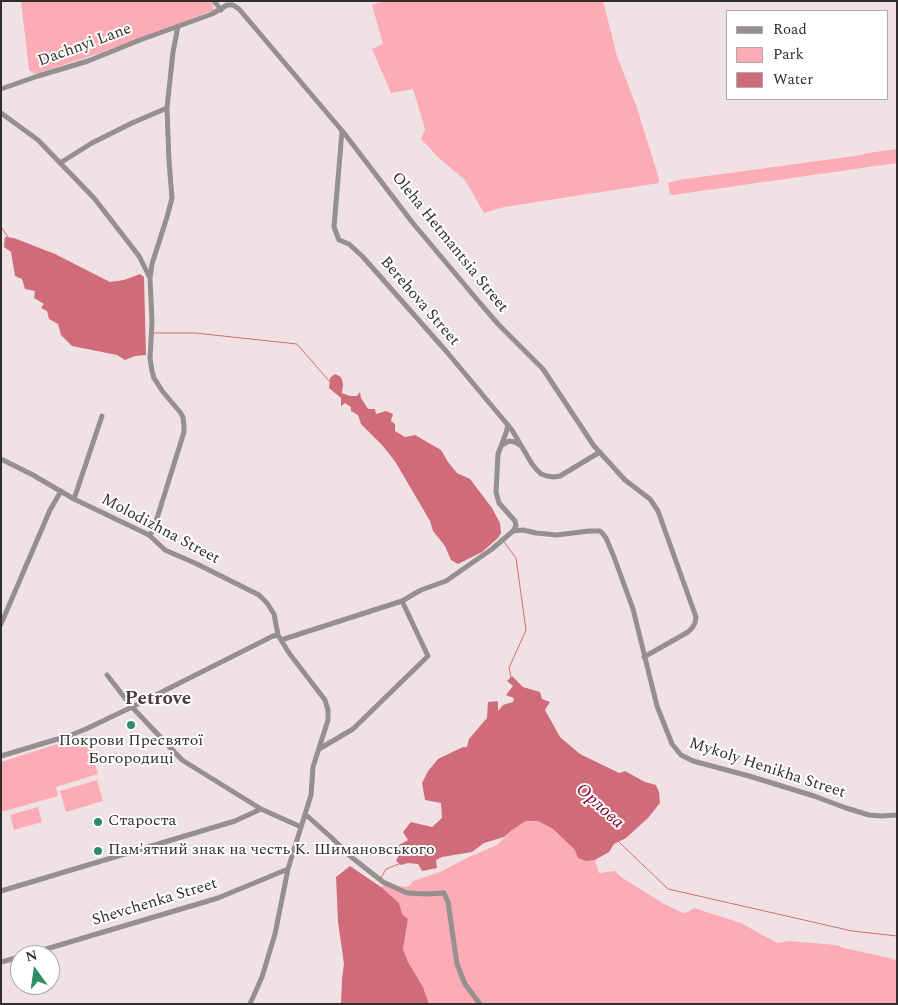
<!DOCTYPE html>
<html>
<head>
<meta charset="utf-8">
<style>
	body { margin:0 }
	#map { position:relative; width:898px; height:1005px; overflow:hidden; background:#f0e2e4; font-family:Spectral,serif }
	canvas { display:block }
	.frame { position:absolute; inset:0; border:2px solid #332e2e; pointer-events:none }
	.legend { position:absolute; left:726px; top:10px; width:162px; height:90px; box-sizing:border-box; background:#fff; border:1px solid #adabab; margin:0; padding:6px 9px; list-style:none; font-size:15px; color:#332e2e }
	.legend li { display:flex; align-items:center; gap:10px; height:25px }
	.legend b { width:25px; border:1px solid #adabab }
	.north { position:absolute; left:10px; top:945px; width:50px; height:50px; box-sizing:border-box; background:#fff; border:1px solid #adabab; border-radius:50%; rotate:346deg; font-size:14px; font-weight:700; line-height:20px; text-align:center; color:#332e2e }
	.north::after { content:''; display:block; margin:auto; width:18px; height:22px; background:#2e8d66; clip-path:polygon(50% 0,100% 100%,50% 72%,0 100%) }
</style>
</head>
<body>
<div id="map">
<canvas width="898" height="1005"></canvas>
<div class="frame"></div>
<ul class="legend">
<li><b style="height:6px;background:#958f8f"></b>Road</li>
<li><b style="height:14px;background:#fdabb5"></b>Park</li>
<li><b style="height:14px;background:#d06c7a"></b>Water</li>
</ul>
<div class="north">N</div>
</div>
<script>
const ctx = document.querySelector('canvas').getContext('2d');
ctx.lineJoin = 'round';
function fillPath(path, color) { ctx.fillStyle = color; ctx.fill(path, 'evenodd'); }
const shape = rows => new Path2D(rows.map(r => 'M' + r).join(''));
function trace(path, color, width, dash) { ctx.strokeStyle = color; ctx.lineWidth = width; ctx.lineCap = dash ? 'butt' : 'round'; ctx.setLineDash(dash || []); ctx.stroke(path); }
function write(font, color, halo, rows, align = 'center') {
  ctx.font = font + ' Spectral,serif'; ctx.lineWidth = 4; ctx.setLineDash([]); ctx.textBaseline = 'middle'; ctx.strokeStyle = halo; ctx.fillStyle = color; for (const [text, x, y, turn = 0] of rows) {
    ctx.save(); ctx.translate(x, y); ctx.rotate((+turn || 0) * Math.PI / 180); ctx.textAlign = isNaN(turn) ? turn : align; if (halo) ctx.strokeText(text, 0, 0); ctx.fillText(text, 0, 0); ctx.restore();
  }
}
fillPath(shape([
	[21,1,214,1,212,2,214,10,100,53,35,74,29,70],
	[384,1,603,1,617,56,637,108,659,179,659,183,504,207,484,213,465,180,440,159,421,139,425,129,413,89,391,93,372,49,383,44,372,5],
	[897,149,897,163,673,195,670,194,668,183,678,180,862,155,868,153],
	[85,735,98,774,56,787,58,796,1,812,1,762],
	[97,780,103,801,66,812,60,791],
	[38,807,42,822,14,830,10,815],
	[526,821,538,821,553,829,586,861,595,860,599,873,615,871,621,877,664,904,683,913,688,912,694,908,741,923,777,943,789,941,836,945,844,948,890,958,897,961,897,1004,429,1004,423,987,408,962,403,949,408,919,402,914,399,903,381,887,389,882,398,886,408,887,413,881,440,872,469,857,497,845,512,830]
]), '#fdabb5');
fillPath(shape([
	[5,237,14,238,55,254,110,282,124,280,140,274,144,277,146,355,135,356,125,360,117,355,72,346,61,335,58,324,49,319,47,311,41,308,44,304,34,298,35,291,25,289,22,279,15,276,11,252,4,247],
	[335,374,341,377,343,384,342,393,350,396,357,396,360,392,361,398,368,409,375,409,376,414,386,411,393,414,391,421,395,424,395,431,405,437,415,435,441,450,448,462,457,473,470,479,492,508,500,523,501,533,498,538,482,552,458,564,451,560,445,546,433,531,430,521,396,463,383,446,361,424,358,415,351,411,351,407,345,403,341,406,341,398,329,388,330,378],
	[512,676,523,687,540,692,542,699,550,702,545,710,560,737,580,754,619,773,625,771,645,782,656,785,659,792,660,803,648,818,626,838,614,844,609,852,595,860,586,861,578,858,575,850,553,829,538,821,526,821,512,830,504,837,484,843,472,852,442,857,436,860,437,868,422,871,418,864,408,863,401,865,396,861,399,855,390,850,408,840,403,832,411,822,432,827,442,818,441,803,425,800,422,783,428,771,438,759,463,747,467,747,469,739,480,726,487,718,488,702,498,701,498,711,503,705,513,702,514,698,506,695,513,686,507,681],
	[350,866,381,887,399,903,402,914,408,919,403,949,408,962,423,987,429,1004,341,1004,342,979,344,964,338,922,336,877]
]), '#d06c7a');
trace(shape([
	[1,227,8,237],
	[152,333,195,333,297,344,330,382],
	[504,542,516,558,526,630,509,668,511,677],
	[619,842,668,889,852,931,897,936],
	[381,878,386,869,399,864]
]), '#d06c7a', 1);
trace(shape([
	[214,1,221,10],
	[1,89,38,76,88,61,140,40,212,14,227,5,233,5,239,9,344,133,412,222,474,296,498,324,543,369,594,446,625,480,650,499,658,511,696,617,695,623,692,628,688,632,644,657],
	[1,113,38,140,94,198,139,256,150,278],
	[342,131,334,227,339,240,349,244,363,257,446,351,512,430,532,464,537,470,541,474,547,476,554,477,560,476,600,452],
	[60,163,92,143,132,123,167,108],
	[508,425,506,433,498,454,496,492,499,503,515,521,516,526,513,531],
	[501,446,509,441,515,442,520,445],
	[1,459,33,475,74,499,149,535,165,550,197,564,259,595,267,603,274,614,278,635,289,653,325,700,328,710,328,720,313,767,311,795,288,869,275,934,262,977,250,1004],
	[74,499,102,416],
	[149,535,153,531,184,432,184,427,183,417,180,412,163,392,154,378,152,371,150,358,152,322,150,278,152,264,167,217,172,198,169,161,167,108,173,52,178,26],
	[1,624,50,510,61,491],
	[281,640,402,601,421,590,446,581,492,549,513,531,523,530,536,533,557,535,589,531,600,531,603,534,606,538,614,557,633,609,657,706,672,744,681,755,693,761,749,776,814,796,846,808,869,815,881,816,897,815],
	[107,675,132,707,182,760,261,809,301,827],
	[319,749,353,729,428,656,402,601],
	[1,756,71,735,86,729,132,707,273,636,278,635],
	[305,814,332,838,350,856,383,882,407,893,427,894,444,893,448,902,457,964,465,984,480,1004],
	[1,891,235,821,261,809],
	[26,955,218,898,288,869],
	[1,962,20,957]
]), '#958f8f', 5);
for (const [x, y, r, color] of [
	[131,725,5,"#2e8d66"],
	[98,822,5,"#2e8d66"],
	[98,851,5,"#2e8d66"]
]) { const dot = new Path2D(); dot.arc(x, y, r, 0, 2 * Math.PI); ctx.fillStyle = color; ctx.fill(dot); trace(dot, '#fff', 2); }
write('16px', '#332e2e', '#fff', [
	["Dachnyi Lane",85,46,-20],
	["Oleha Hetmantsia Street",449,243,51],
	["Berehova Street",419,302,49],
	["Molodizhna Street",160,530,28],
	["Mykoly Henikha Street",767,769,18],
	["Shevchenka Street",155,903,-17]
]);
write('16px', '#332e2e', '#fff', [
	["Покрови Пресвятої",131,742,"center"],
	["Богородиці",131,760,"center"],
	["Староста",108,822],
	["Пам'ятний знак на честь К. Шимановського",108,851]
], 'left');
write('italic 18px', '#84002e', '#fff', [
	["Орлова",599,807,42]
]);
write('bold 19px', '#473c3d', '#fff', [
	["Petrove",158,700]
]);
</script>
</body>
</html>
